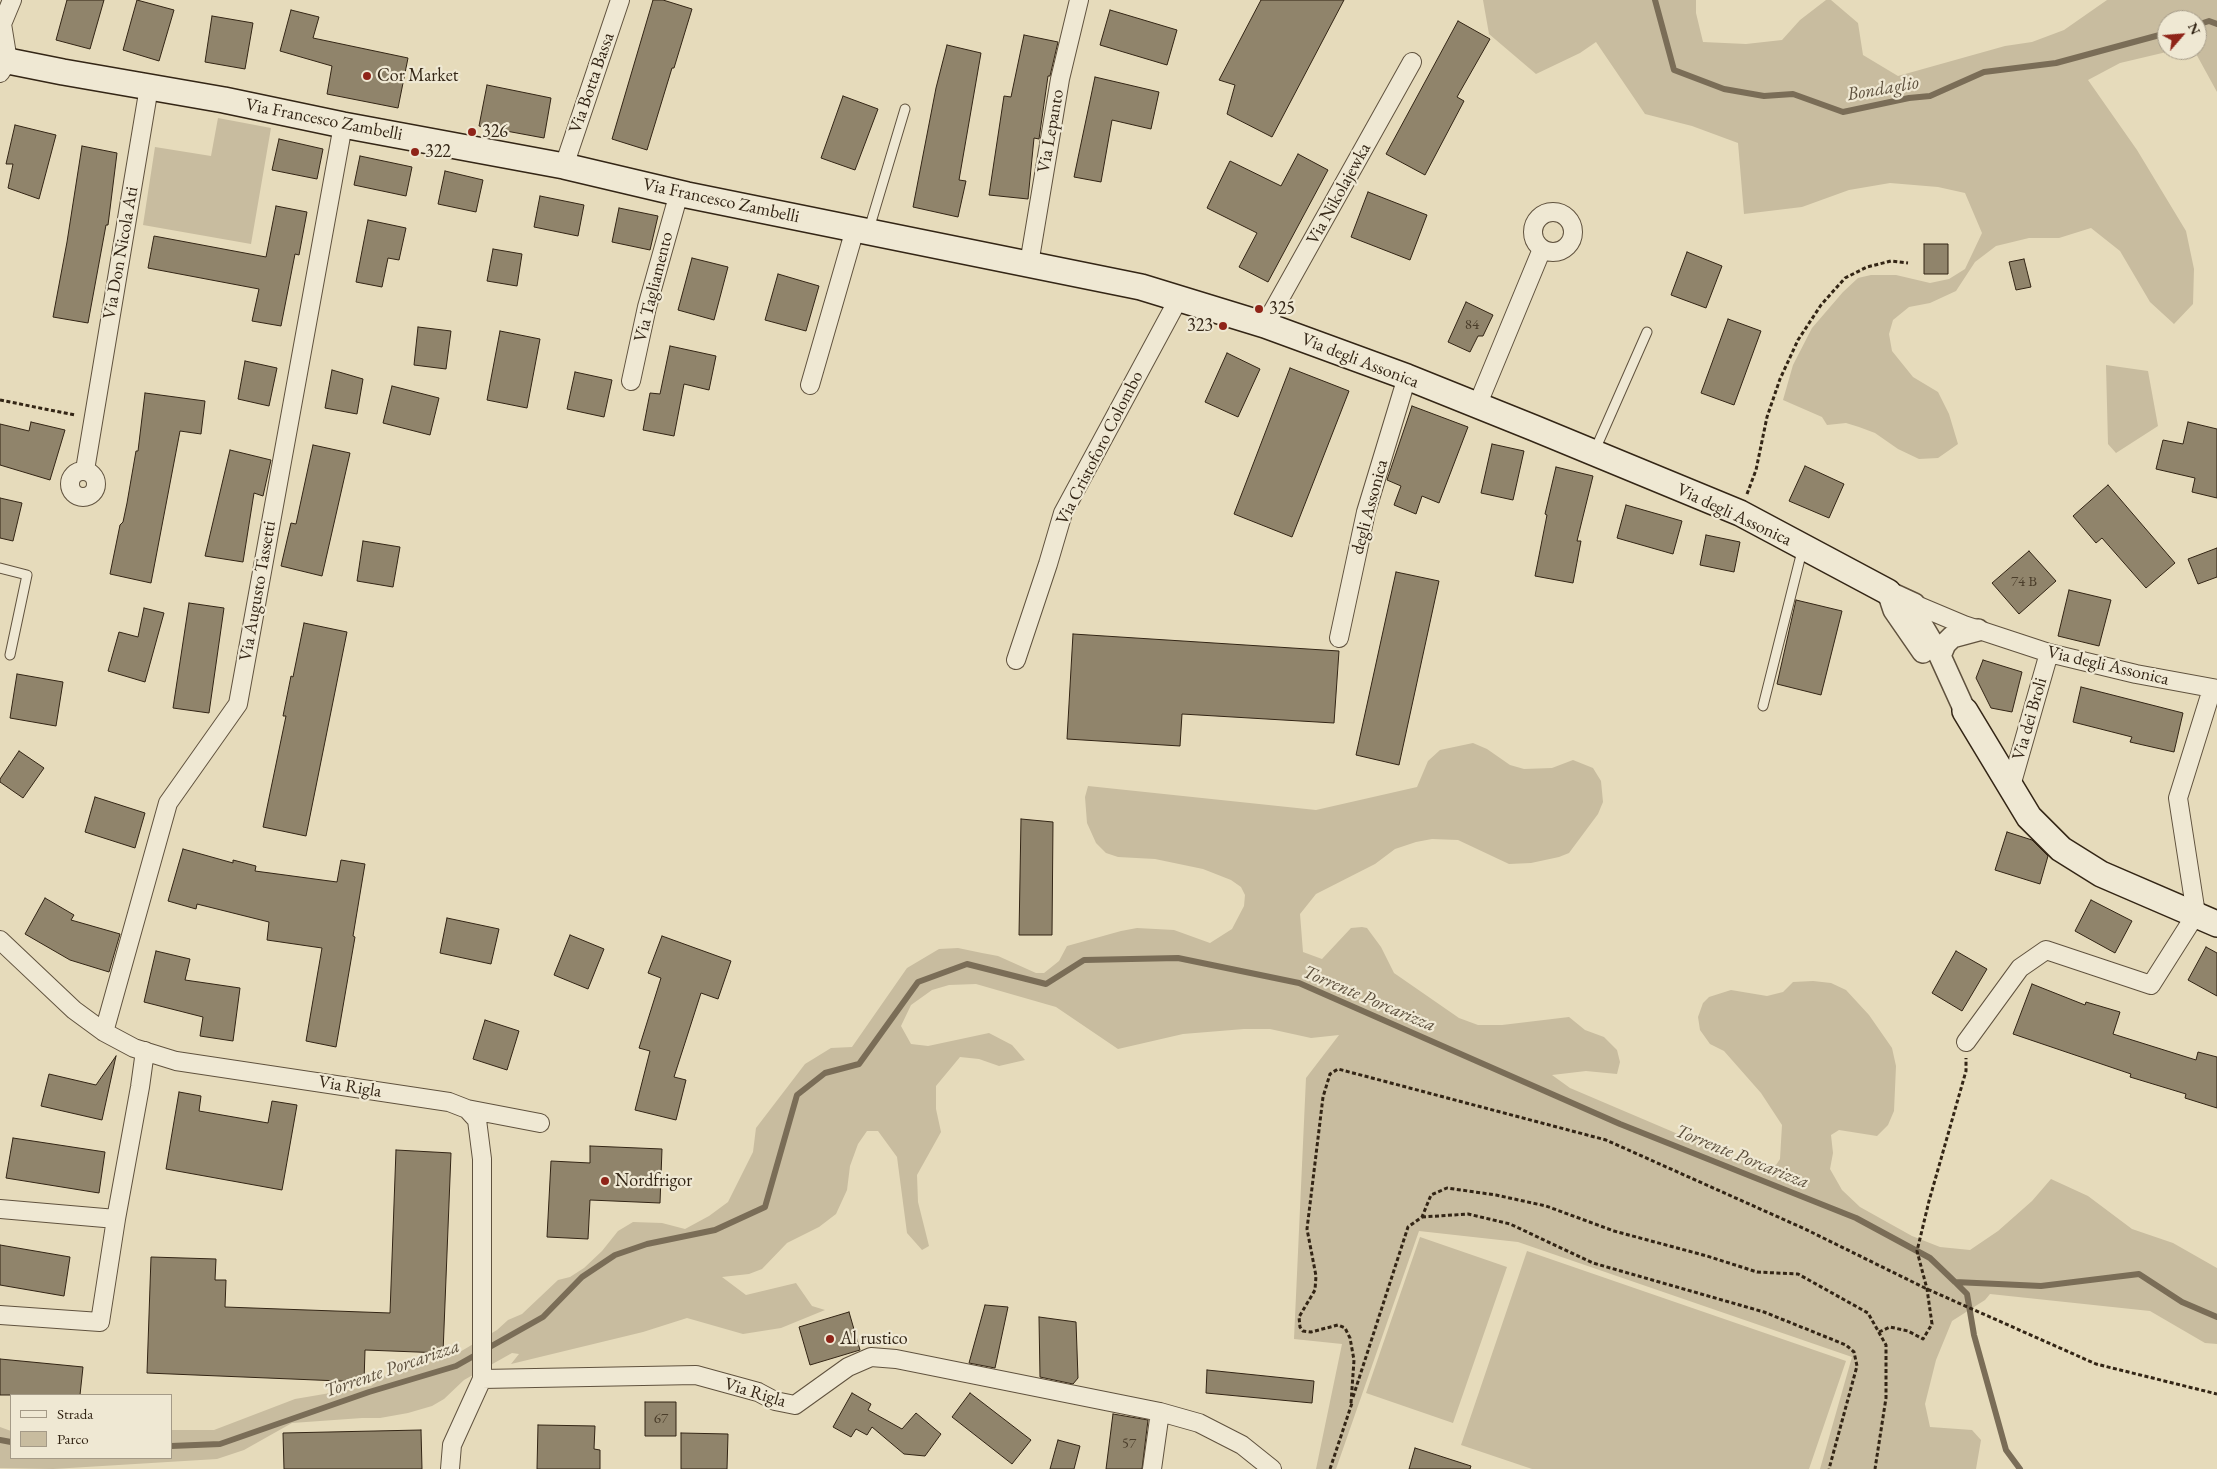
<!DOCTYPE html>
<html>
<head>
<meta charset="utf-8">
<style>
	body { margin:0 }
	#map { position:relative; width:2217px; height:1469px; overflow:hidden; background:#e6dbbb; font-family:"EB Garamond",serif }
	canvas { display:block }
	.legend { position:absolute; left:10px; top:1394px; width:162px; height:65px; box-sizing:border-box; background:#efe8d3; border:1px solid #a49a87; margin:0; padding:6px 9px; list-style:none; font-size:15px; color:#332515 }
	.legend li { display:flex; align-items:center; gap:10px; height:25px }
	.legend b { width:25px; border:1px solid #a49a87 }
	.north { position:absolute; left:2157px; top:10px; width:50px; height:50px; box-sizing:border-box; background:#efe8d3; border:1px solid #a49a87; border-radius:50%; rotate:63deg; font-size:14px; font-weight:700; line-height:20px; text-align:center; color:#332515 }
	.north::after { content:''; display:block; margin:auto; width:18px; height:22px; background:#8f2418; clip-path:polygon(50% 0,100% 100%,50% 72%,0 100%) }
</style>
</head>
<body>
<div id="map">
<canvas width="2217" height="1469"></canvas>
<ul class="legend">
<li><b style="height:6px;background:#efe8d3"></b>Strada</li>
<li><b style="height:14px;background:#c8bc9f"></b>Parco</li>
</ul>
<div class="north">N</div>
</div>
<script>
const ctx = document.querySelector('canvas').getContext('2d');
ctx.lineJoin = 'round';
function fillPath(path, color) { ctx.fillStyle = color; ctx.fill(path, 'evenodd'); }
const shape = rows => new Path2D(rows.map(r => 'M' + r).join(''));
function trace(path, color, width, dash) { ctx.strokeStyle = color; ctx.lineWidth = width; ctx.lineCap = dash ? 'butt' : 'round'; ctx.setLineDash(dash || []); ctx.stroke(path); }
function write(font, color, halo, rows, align = 'center') {
  ctx.font = font + ' "EB Garamond",serif'; ctx.lineWidth = 4.5; ctx.setLineDash([]); ctx.textBaseline = 'middle'; ctx.strokeStyle = halo; ctx.fillStyle = color; for (const [text, x, y, turn = 0] of rows) {
    ctx.save(); ctx.translate(x, y); ctx.rotate((+turn || 0) * Math.PI / 180); ctx.textAlign = isNaN(turn) ? turn : align; if (halo) ctx.strokeText(text, 0, 0); ctx.fillText(text, 0, 0); ctx.restore();
  }
}
fillPath(shape([
	[1483,0,1696,0,1696,13,1703,42,1746,44,1782,40,1800,20,1826,0,1831,0,1858,23,1863,55,1898,76,2005,46,2032,42,2064,30,2107,0,2217,0,2217,92,2194,50,2197,50,2197,20,2167,20,2167,50,2175,50,2120,63,2088,80,2137,150,2186,231,2194,269,2193,304,2174,324,2150,302,2120,251,2091,228,2059,238,2029,238,1996,246,1975,262,1956,291,1930,303,1909,307,1893,320,1889,334,1892,351,1913,377,1938,392,1949,414,1958,444,1938,458,1919,459,1898,449,1875,433,1859,427,1846,423,1827,425,1822,417,1783,400,1793,365,1812,328,1843,292,1858,278,1871,275,1896,275,1930,283,1949,279,1965,269,1982,233,1965,193,1938,187,1890,183,1849,190,1802,207,1744,214,1738,143,1692,126,1645,114,1596,42,1580,53,1536,74,1489,34],
	[218,118,271,128,251,244,143,225,155,147,211,156],
	[2106,365,2148,371,2158,426,2116,453,2108,444],
	[1473,743,1487,749,1510,765,1524,769,1552,768,1573,760,1593,768,1601,781,1603,802,1598,814,1569,853,1559,857,1531,863,1509,864,1458,840,1432,839,1416,842,1395,849,1375,864,1316,894,1300,914,1303,952,1322,959,1351,928,1362,927,1367,928,1381,947,1394,973,1459,1018,1478,1025,1502,1025,1569,1017,1585,1030,1604,1037,1617,1050,1620,1062,1617,1074,1586,1071,1552,1075,1570,1088,1732,1157,1741,1160,1776,1165,1780,1159,1782,1125,1761,1093,1724,1051,1710,1044,1700,1030,1698,1017,1703,1003,1709,997,1731,990,1767,996,1783,992,1793,982,1813,981,1831,983,1846,990,1869,1015,1892,1048,1896,1066,1894,1111,1888,1125,1877,1136,1839,1130,1831,1135,1833,1153,1830,1169,1842,1190,1860,1207,1912,1236,1940,1247,1970,1250,1998,1231,2032,1201,2051,1179,2088,1196,2132,1229,2173,1243,2217,1268,2217,1344,2205,1343,2150,1311,1990,1294,1985,1300,1952,1321,1936,1360,1925,1404,1930,1427,1972,1430,1981,1440,1976,1469,1820,1469,1852,1357,1518,1242,1419,1231,1336,1469,1316,1469,1342,1344,1294,1339,1306,1078,1339,1035,1311,1038,1270,1029,1244,1029,1183,1034,1118,1049,1056,1007,976,984,949,985,932,990,911,1005,901,1026,911,1044,928,1046,989,1033,1012,1045,1025,1060,999,1066,979,1059,960,1057,936,1086,936,1109,941,1132,917,1175,918,1202,929,1246,922,1250,907,1233,897,1157,878,1131,867,1131,858,1144,850,1166,847,1190,836,1214,819,1227,787,1243,762,1269,749,1274,722,1277,746,1295,796,1283,812,1306,825,1310,781,1328,743,1334,687,1318,643,1332,511,1364,519,1354,512,1353,464,1380,444,1399,432,1406,408,1413,380,1418,362,1418,292,1423,244,1450,217,1459,53,1469,0,1468,0,1427,11,1431,11,1458,171,1458,171,1430,214,1430,295,1399,371,1386,381,1377,414,1365,453,1356,497,1330,508,1320,522,1314,558,1280,570,1277,584,1268,602,1251,618,1231,633,1222,662,1223,685,1229,709,1216,728,1202,753,1152,756,1128,805,1064,831,1048,852,1047,907,968,939,949,958,948,982,953,998,956,1036,973,1044,973,1059,961,1067,946,1121,931,1137,928,1174,930,1210,943,1232,929,1244,906,1245,895,1241,887,1231,880,1203,869,1155,859,1118,857,1106,853,1096,843,1087,823,1085,797,1088,786,1316,810,1417,787,1428,761,1440,750],
	[1420,1237,1507,1267,1453,1423,1366,1393],
	[1527,1251,1846,1361,1809,1469,1532,1469,1461,1445]
]), '#c8bc9f');
trace(shape([
	[1655,0,1674,70,1724,89,1764,96,1793,94,1843,112,1909,98,1930,96,1984,72,2056,63,2167,33],
	[2197,25,2209,21,2217,24],
	[1955,1282,1967,1294,1974,1335,2006,1450,2020,1469],
	[0,1440,11,1442],
	[171,1446,220,1444,369,1392,456,1366,543,1317,582,1277,615,1255,647,1244,715,1230,765,1207,797,1095,825,1073,859,1064,918,982,967,964,1046,984,1084,960,1178,958,1299,983,1620,1124,1856,1218,1930,1258,1955,1282,2041,1286,2139,1274,2182,1302,2217,1317]
]), '#7a6d57', 6);
const building = shape([
	[67,0,104,0,90,49,56,40,67,0],
	[137,0,174,10,159,61,123,50,137,0],
	[653,0,663,0,692,9,674,68,672,68,647,150,612,139,653,0],
	[1261,0,1344,0,1272,137,1227,114,1235,85,1219,80,1261,0],
	[291,10,319,17,313,38,408,58,398,108,327,94,332,66,280,51,291,10],
	[1110,10,1177,30,1167,65,1100,45,1110,10],
	[212,16,253,23,245,69,205,62,212,16],
	[1458,21,1490,39,1457,97,1464,101,1425,175,1386,154,1458,21],
	[1024,35,1058,42,1050,76,1048,76,1039,139,1034,138,1028,199,989,195,1004,96,1011,97,1024,35],
	[947,45,981,53,959,180,966,181,958,217,913,207,936,88,947,45],
	[1095,77,1159,92,1151,129,1112,120,1101,182,1074,177,1095,77],
	[487,85,551,98,544,138,479,126,487,85],
	[843,96,878,109,855,170,821,158,843,96],
	[15,125,56,135,39,199,8,188,13,164,6,164,15,125],
	[279,139,323,149,317,179,272,170,279,139],
	[82,146,117,153,108,225,106,225,88,323,53,317,67,242,82,146],
	[1298,154,1328,170,1268,282,1239,267,1257,233,1207,208,1230,161,1281,186,1298,154],
	[360,156,412,167,406,196,354,185,360,156],
	[445,171,483,180,476,212,438,204,445,171],
	[1368,192,1427,215,1410,260,1351,237,1368,192],
	[540,196,584,205,578,236,534,227,540,196],
	[276,206,307,212,299,255,295,254,281,326,252,321,259,289,148,268,154,236,266,257,276,206],
	[619,208,658,216,650,250,612,242,619,208],
	[368,220,406,228,399,260,388,258,382,287,356,282,368,220],
	[1924,244,1948,244,1948,274,1924,274,1924,244],
	[493,249,522,254,517,286,487,281,493,249],
	[1687,252,1722,266,1706,308,1671,295,1687,252],
	[692,258,728,267,714,320,678,310,692,258],
	[2024,259,2031,287,2016,290,2009,262,2024,259],
	[778,274,819,286,806,331,765,320,778,274],
	[1466,302,1493,315,1483,336,1478,336,1470,352,1448,342,1466,302],
	[1728,319,1761,331,1734,405,1701,393,1728,319],
	[418,327,451,331,446,369,414,365,418,327],
	[500,331,540,339,527,408,487,400,500,331],
	[670,346,716,356,709,390,684,384,674,436,643,430,650,393,660,394,670,346],
	[1227,353,1260,369,1238,417,1205,402,1227,353],
	[245,361,277,368,269,406,238,399,245,361],
	[1290,368,1349,391,1292,537,1234,514,1290,368],
	[332,370,363,379,357,414,325,408,332,370],
	[575,372,612,380,604,417,567,409,575,372],
	[392,386,439,398,430,435,383,423,392,386],
	[145,393,205,401,201,434,180,431,151,583,110,574,120,525,123,522,127,503,136,451,138,451,145,393],
	[1412,406,1468,427,1439,503,1422,496,1416,514,1394,505,1401,486,1387,480,1412,406],
	[31,422,65,430,50,480,0,465,0,424,29,431,31,422],
	[2188,422,2217,429,2217,498,2192,492,2195,478,2156,469,2163,440,2183,444,2188,422],
	[1492,444,1524,451,1513,500,1481,493,1492,444],
	[313,445,350,453,322,576,281,566,291,523,296,524,313,445],
	[230,450,271,460,263,496,254,493,243,562,205,556,230,450],
	[1805,466,1844,484,1829,518,1789,501,1805,466],
	[1556,467,1593,476,1577,541,1581,541,1573,583,1535,576,1547,515,1545,514,1556,467],
	[2108,485,2175,563,2146,588,2102,538,2096,543,2073,516,2108,485],
	[0,498,22,503,13,541,0,538,0,498],
	[1626,505,1682,521,1673,554,1617,538,1626,505],
	[1706,535,1740,542,1734,572,1700,565,1706,535],
	[363,541,400,547,393,587,357,581,363,541],
	[2217,548,2217,577,2198,584,2188,559,2217,548],
	[2029,551,2056,581,2019,614,1992,583,2029,551],
	[1396,572,1439,581,1399,765,1356,755,1396,572],
	[2069,590,2111,600,2099,646,2058,636,2069,590],
	[1796,600,1842,611,1821,695,1777,684,1796,600],
	[189,603,224,608,209,713,173,708,189,603],
	[144,608,164,613,145,682,108,671,119,632,138,637,144,608],
	[304,623,347,632,306,836,263,827,286,716,283,716,291,676,293,677,304,623],
	[1073,634,1339,651,1334,723,1182,714,1180,746,1067,739,1073,634],
	[1983,660,2022,672,2012,712,1991,708,1976,678,1983,660],
	[17,674,63,682,56,726,10,718,17,674],
	[2081,687,2183,713,2174,752,2130,742,2132,737,2073,722,2081,687],
	[19,751,44,768,23,798,0,782,0,779,19,751],
	[95,797,145,813,135,848,85,832,95,797],
	[1021,819,1053,822,1052,935,1019,935,1021,819],
	[2007,832,2032,840,2048,856,2040,884,1995,870,2007,832],
	[183,849,233,863,233,860,256,866,255,871,337,882,341,860,365,864,353,936,355,937,336,1047,306,1041,322,948,267,940,269,922,197,904,196,909,168,901,183,849],
	[45,898,74,915,71,920,120,934,109,972,70,960,25,934,45,898],
	[2091,900,2132,921,2115,953,2075,931,2091,900],
	[447,918,499,929,491,964,440,953,447,918],
	[570,935,604,949,588,989,554,975,570,935],
	[662,936,731,961,718,999,701,993,674,1077,686,1080,676,1120,635,1110,650,1051,639,1048,661,978,648,973,662,936],
	[2206,947,2217,953,2217,996,2188,980,2206,947],
	[156,951,190,959,185,980,240,988,233,1041,200,1036,203,1017,144,1002,156,951],
	[1956,951,1987,969,1962,1011,1932,993,1956,951],
	[2032,984,2085,1005,2086,1002,2120,1012,2113,1034,2196,1060,2198,1052,2217,1057,2217,1108,2185,1098,2186,1094,2130,1077,2131,1074,2013,1034,2032,984],
	[485,1020,519,1031,507,1070,473,1059,485,1020],
	[116,1056,102,1120,41,1106,49,1074,96,1085,116,1056],
	[179,1092,201,1096,199,1111,268,1123,272,1101,297,1105,282,1190,166,1169,179,1092],
	[13,1138,105,1152,99,1193,6,1178,13,1138],
	[590,1146,662,1149,660,1203,590,1200,588,1239,547,1237,551,1161,590,1163,590,1146],
	[396,1150,451,1153,443,1353,365,1350,364,1382,147,1373,151,1257,216,1259,215,1280,226,1280,225,1307,390,1313,396,1150],
	[0,1245,70,1257,64,1296,0,1285,0,1245],
	[985,1305,1008,1307,995,1368,969,1363,985,1305],
	[849,1312,860,1350,810,1365,799,1327,849,1312],
	[1039,1317,1076,1322,1078,1378,1073,1384,1040,1377,1039,1317],
	[0,1359,83,1367,80,1395,0,1395,0,1359],
	[1207,1370,1314,1381,1312,1403,1206,1393,1207,1370],
	[852,1393,871,1404,868,1410,902,1429,916,1413,941,1434,925,1456,904,1454,872,1427,867,1435,856,1429,851,1437,833,1427,852,1393],
	[970,1393,1031,1440,1012,1464,952,1417,970,1393],
	[645,1402,676,1402,676,1436,645,1436,645,1402],
	[1113,1414,1148,1420,1142,1469,1106,1469,1113,1414],
	[538,1425,595,1426,594,1449,600,1450,600,1469,537,1469,538,1425],
	[421,1430,422,1469,284,1469,283,1433,421,1430],
	[681,1433,728,1434,727,1469,681,1469,681,1433],
	[1058,1440,1080,1446,1074,1469,1050,1469,1058,1440],
	[1415,1448,1471,1466,1470,1469,1409,1469,1415,1448]
]);
fillPath(building, '#90846b');
trace(building, '#332515', 1);
const service = shape([
	[869,229,905,109],
	[1595,450,1647,332],
	[0,568,27,575,10,655],
	[1763,706,1803,547]
]);
const minor = shape([
	[0,73,8,61,2,24,12,0],
	[564,166,620,0],
	'1533 232a20 20 0 1 1 40 0a20 20 0 1 1-40 0Z',
	[1029,264,1060,79,1079,0],
	[1265,325,1412,62],
	[631,381,647,307,679,193],
	[810,385,855,229],
	[1477,406,1542,249],
	[85,470,149,87],
	'70 484a13 13 0 1 1 26 0a13 13 0 1 1-26 0Z',
	[1914,604,1964,625,2049,653,2136,674,2217,689],
	[1339,638,1366,512,1407,377],
	[1016,660,1048,564,1063,513,1179,298],
	[2011,786,2049,653],
	[0,940,74,1010,104,1032,134,1048,176,1061,449,1102,467,1109,477,1120,482,1159,482,1379,696,1375,758,1392,775,1401,795,1405,848,1367,871,1357,896,1359,1160,1412,1199,1423,1242,1445,1272,1469],
	[104,1032,168,803,238,704,343,125],
	[1966,1042,2020,968,2046,950,2151,985,2196,914,2178,798,2212,689],
	[467,1109,540,1123],
	[0,1209,116,1219,140,1087,145,1051],
	[0,1315,100,1322,116,1219],
	[450,1469,452,1445,482,1379],
	[1152,1469,1160,1412]
]);
const tertiary = shape([
	[1888,592,1914,604,1920,622,1940,656,1965,711],
	[1888,592,1894,610,1923,652],
	[1940,656,1945,644,1952,637,1978,630]
]);
const secondary = shape([
	[0,55,8,61,63,72,224,100,343,125,564,166,687,195,1141,287,1265,325,1407,377,1534,428,1740,513,1888,592],
	[1965,711,2029,817,2061,849,2101,874,2217,924]
]);
trace(service, '#60523e', 11);
trace(minor, '#60523e', 20);
trace(tertiary, '#60523e', 24);
trace(secondary, '#332515', 28);
trace(shape([
	[0,400,75,415],
	[1747,494,1756,470,1767,417,1780,379,1798,340,1821,305,1845,278,1867,267,1891,261,1908,263],
	[1422,1217,1468,1214,1510,1224,1593,1263,1764,1312,1846,1345,1854,1352,1857,1366,1829,1469],
	[1879,1332,1890,1327,1908,1331,1923,1339,1932,1324,1927,1289,1917,1251,1929,1201,1966,1071,1966,1058],
	[1353,1397,1408,1227,1422,1217,1431,1195,1447,1188,1496,1195,1546,1206,1614,1231,1707,1256,1757,1272,1798,1274,1868,1313,1886,1345,1886,1398,1875,1469],
	[1351,1403,1354,1360,1350,1338,1345,1328,1338,1325,1311,1332,1303,1331,1300,1327,1299,1317,1315,1290,1316,1276,1307,1229,1323,1097,1330,1074,1338,1069,1606,1140,1805,1229,1927,1289,2096,1364,2217,1394],
	[1330,1469,1352,1403]
]), '#332515', 3, [4, 2.5]);
trace(service, '#efe8d3', 9);
trace(minor, '#efe8d3', 18);
trace(tertiary, '#efe8d3', 21);
trace(secondary, '#efe8d3', 25);
for (const [x, y, r, color] of [
	[367,76,5,"#8f2418"],
	[472,132,5,"#8f2418"],
	[415,152,5,"#8f2418"],
	[1259,309,5,"#8f2418"],
	[1223,326,5,"#8f2418"],
	[605,1181,5,"#8f2418"],
	[830,1339,5,"#8f2418"]
]) { const dot = new Path2D(); dot.arc(x, y, r, 0, 2 * Math.PI); ctx.fillStyle = color; ctx.fill(dot); trace(dot, '#efe8d3', 2); }
write('15px', '#4a3d2a', null, [
	["84",1472,325],
	["74 B",2024,582],
	["67",661,1419],
	["57",1129,1444]
]);
write('18px', '#332515', '#efe8d3', [
	["Cor Market",377,76],
	["326",482,132],
	["322",425,152],
	["325",1269,309],
	["323",1213,326,"right"],
	["Nordfrigor",615,1181],
	["Al rustico",840,1339]
], 'left');
write('18px', '#332515', '#efe8d3', [
	["Via Botta Bassa",592,83,-71],
	["Via Francesco Zambelli",324,120,11],
	["Via Lepanto",1051,131,-80],
	["Via Nikolajewka",1339,194,-61],
	["Via Francesco Zambelli",721,201,12],
	["Via Don Nicola Ati",121,253,-80],
	["Via Tagliamento",654,287,-76],
	["Via degli Assonica",1360,361,21],
	["Via Cristoforo Colombo",1100,448,-63],
	["degli Assonica",1370,507,-75],
	["Via degli Assonica",1734,515,25],
	["Via Augusto Tassetti",258,591,-80],
	["Via degli Assonica",2108,666,13],
	["Via dei Broli",2030,719,-74],
	["Via Rigla",350,1087,9],
	["Via Rigla",755,1393,17]
]);
write('italic 19px', '#5c4f3c', '#efe8d3', [
	["Bondaglio",1883,89,-10],
	["Torrente Porcarizza",1369,999,23],
	["Torrente Porcarizza",1742,1157,22],
	["Torrente Porcarizza",392,1369,-19]
]);
</script>
</body>
</html>
